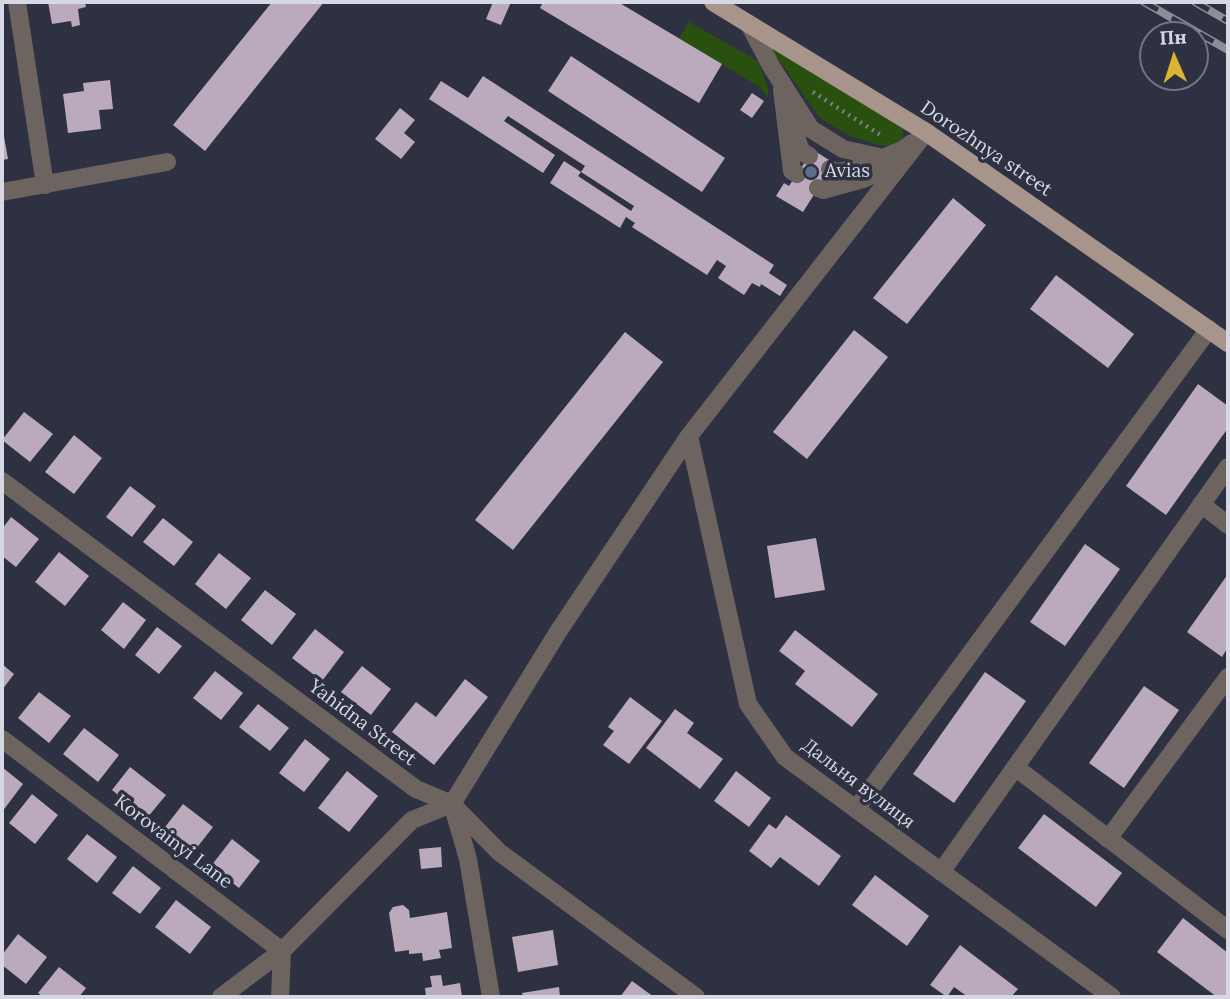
<!DOCTYPE html>
<html>
<head>
<meta charset="utf-8">
<style>
	body { margin:0 }
	#map { position:relative; width:1230px; height:999px; overflow:hidden; background:#2e3142; font-family:Lora,serif }
	canvas { display:block }
	.frame { position:absolute; inset:0; border:4px solid #d6d9e4; pointer-events:none }
	.north { position:absolute; left:1139px; top:21px; width:70px; height:70px; box-sizing:border-box; background:#2e3142; border:2px solid #717483; border-radius:50%; rotate:357deg; font-size:19px; font-weight:700; line-height:28px; text-align:center; color:#d6d9e4 }
	.north::after { content:''; display:block; margin:auto; width:24px; height:32px; background:#dbb233; clip-path:polygon(50% 0,100% 100%,50% 72%,0 100%) }
</style>
</head>
<body>
<div id="map">
<canvas width="1230" height="999"></canvas>
<div class="frame"></div>
<div class="north">Пн</div>
</div>
<script>
const ctx = document.querySelector('canvas').getContext('2d');
ctx.lineJoin = 'round';
function fillPath(path, color) { ctx.fillStyle = color; ctx.fill(path, 'evenodd'); }
const shape = rows => new Path2D(rows.map(r => 'M' + r).join(''));
function trace(path, color, width, dash) { ctx.strokeStyle = color; ctx.lineWidth = width; ctx.lineCap = dash ? 'butt' : 'round'; ctx.setLineDash(dash || []); ctx.stroke(path); }
function write(font, color, halo, rows, align = 'center') {
  ctx.font = font + ' Lora,serif'; ctx.lineWidth = 7; ctx.setLineDash([]); ctx.textBaseline = 'middle'; ctx.strokeStyle = halo; ctx.fillStyle = color; for (const [text, x, y, turn = 0] of rows) {
    ctx.save(); ctx.translate(x, y); ctx.rotate((+turn || 0) * Math.PI / 180); ctx.textAlign = isNaN(turn) ? turn : align; if (halo) ctx.strokeText(text, 0, 0); ctx.fillText(text, 0, 0); ctx.restore();
  }
}
fillPath(shape([
	[689,22,758,61,768,88,768,97,761,88,679,38],
	[771,49,776,49,903,128,903,139,889,146,879,145,849,136,820,118]
]), '#2a500f');
fillPath(shape([
	[48,2,85,2,86,7,78,9,80,25,72,27,71,21,52,24],
	[272,2,324,2,205,151,173,125],
	[493,2,511,2,501,25,486,19],
	[543,2,618,2,722,64,699,103,540,8],
	[571,56,725,158,702,192,548,91],
	[483,76,774,265,769,273,787,285,780,296,761,284,760,287,752,283,744,295,718,278,726,266,717,260,707,275,632,227,635,223,626,217,620,228,550,183,564,161,581,172,578,176,631,211,634,206,581,172,585,166,508,116,504,121,555,155,543,173,429,99,441,81,468,98],
	[110,80,113,109,99,110,101,129,68,133,63,94,84,91,83,83],
	[752,93,764,101,752,118,740,110],
	[400,108,415,120,404,133,415,142,401,159,375,139],
	[2,125,8,159,2,160],
	[813,150,834,163,803,212,776,196,784,183,789,186],
	[953,198,986,225,907,324,873,298],
	[1056,275,1134,334,1108,368,1030,309],
	[854,330,888,357,807,459,773,432],
	[625,332,663,362,513,550,475,520],
	[1198,384,1228,406,1228,428,1166,515,1126,486],
	[24,412,53,434,30,462,2,440],
	[74,435,102,458,74,494,45,472],
	[130,486,156,506,132,537,106,517],
	[11,517,39,539,16,567,2,556,2,529],
	[163,518,193,542,174,566,143,542],
	[816,538,825,590,775,598,767,546],
	[1085,544,1120,569,1065,646,1030,622],
	[59,552,89,576,65,606,35,582],
	[219,553,251,578,226,609,195,584],
	[1228,574,1228,647,1222,657,1187,632],
	[265,590,296,614,272,645,241,620],
	[123,602,146,620,124,649,101,630],
	[157,627,182,646,159,674,135,655],
	[315,629,344,652,322,681,292,658],
	[795,630,878,694,852,727,795,684,805,671,779,651],
	[2,664,14,674,2,690],
	[362,666,391,689,371,715,341,692],
	[215,671,243,693,221,720,193,698],
	[985,672,1026,701,954,803,913,774],
	[465,679,488,697,434,765,392,732,416,702,436,717],
	[1144,686,1179,710,1124,788,1089,763],
	[39,692,71,716,49,743,18,718],
	[630,697,662,721,629,764,603,745,614,731,608,727],
	[258,704,289,728,270,751,239,727],
	[675,709,694,723,687,733,723,759,700,789,646,748],
	[84,728,119,755,98,782,63,754],
	[305,739,330,759,304,792,279,773],
	[2,767,23,784,2,812],
	[130,767,166,795,147,818,112,790],
	[347,771,378,796,349,832,318,808],
	[736,771,771,798,749,827,714,801],
	[32,794,58,815,35,844,9,823],
	[183,804,213,827,192,854,162,831],
	[1044,814,1122,873,1096,907,1018,848],
	[786,815,841,856,819,886,780,857,771,868,749,851,769,824,776,829],
	[87,834,117,857,97,883,67,859],
	[232,839,260,861,239,888,211,866],
	[441,847,442,867,421,869,419,849],
	[133,866,161,888,140,914,112,893],
	[875,875,929,916,907,946,852,905],
	[176,900,211,927,190,954,155,927],
	[403,905,409,910,410,918,447,912,452,948,439,950,441,958,423,961,422,953,409,954,409,950,395,952,389,913,393,907],
	[1183,918,1228,953,1228,997,1217,997,1157,952],
	[553,930,558,965,518,972,512,937],
	[18,934,47,957,26,984,2,965,2,955],
	[960,945,1018,989,1011,997,968,997,954,987,947,997,930,985],
	[59,967,86,988,79,997,43,997,38,993],
	[441,975,443,986,460,983,462,997,426,997,425,988,432,987,430,976],
	[632,981,654,997,620,997],
	[559,987,560,997,523,997,522,993]
]), '#bab');
trace(shape([
	[813,92,882,136]
]), '#7e818f', 4.5, [2, 5]);
trace(shape([
	[17,2,45,185],
	[749,24,771,66,811,129,843,149,883,158,904,149,912,143],
	[782,90,792,171,797,174],
	[794,130,801,151,809,156],
	[830,169,835,172,867,168],
	[818,188,823,190,863,179,881,171,896,157],
	[2,192,167,162],
	[689,436,748,704,785,757,1112,997],
	[2,481,416,789,452,804,499,852,696,997],
	[1201,504,1228,525],
	[2,739,282,951,280,997],
	[1015,767,1228,930],
	[453,807,468,859,491,997],
	[856,809,1209,329],
	[1108,839,1228,677],
	[941,872,1228,467],
	[221,997,282,951,412,820,452,804,558,632,689,436,926,132]
]), '#6d6460', 18);
trace(shape([
	[713,2,926,132,1228,343]
]), '#a7948b', 18);
const rail = shape([
	[1144,2,1228,50],
	[1195,2,1228,21]
]);
trace(rail, '#8b8e9b', 8);
trace(rail, '#2e3142', 5, [16]);
for (const [x, y, r, color] of [
	[811,172,7,"#5c6f8a"]
]) { const dot = new Path2D(); dot.arc(x, y, r, 0, 2 * Math.PI); ctx.fillStyle = color; ctx.fill(dot); trace(dot, '#2e3142', 2.5); }
write('19px', '#d6d9e4', '#2e3142', [
	["Dorozhnya street",986,149,34],
	["Yahidna Street",362,723,37],
	["Дальня вулиця",858,784,37],
	["Korovainyi Lane",173,842,37]
]);
write('19px', '#d6d9e4', '#2e3142', [
	["Avias",825,172]
], 'left');
</script>
</body>
</html>
